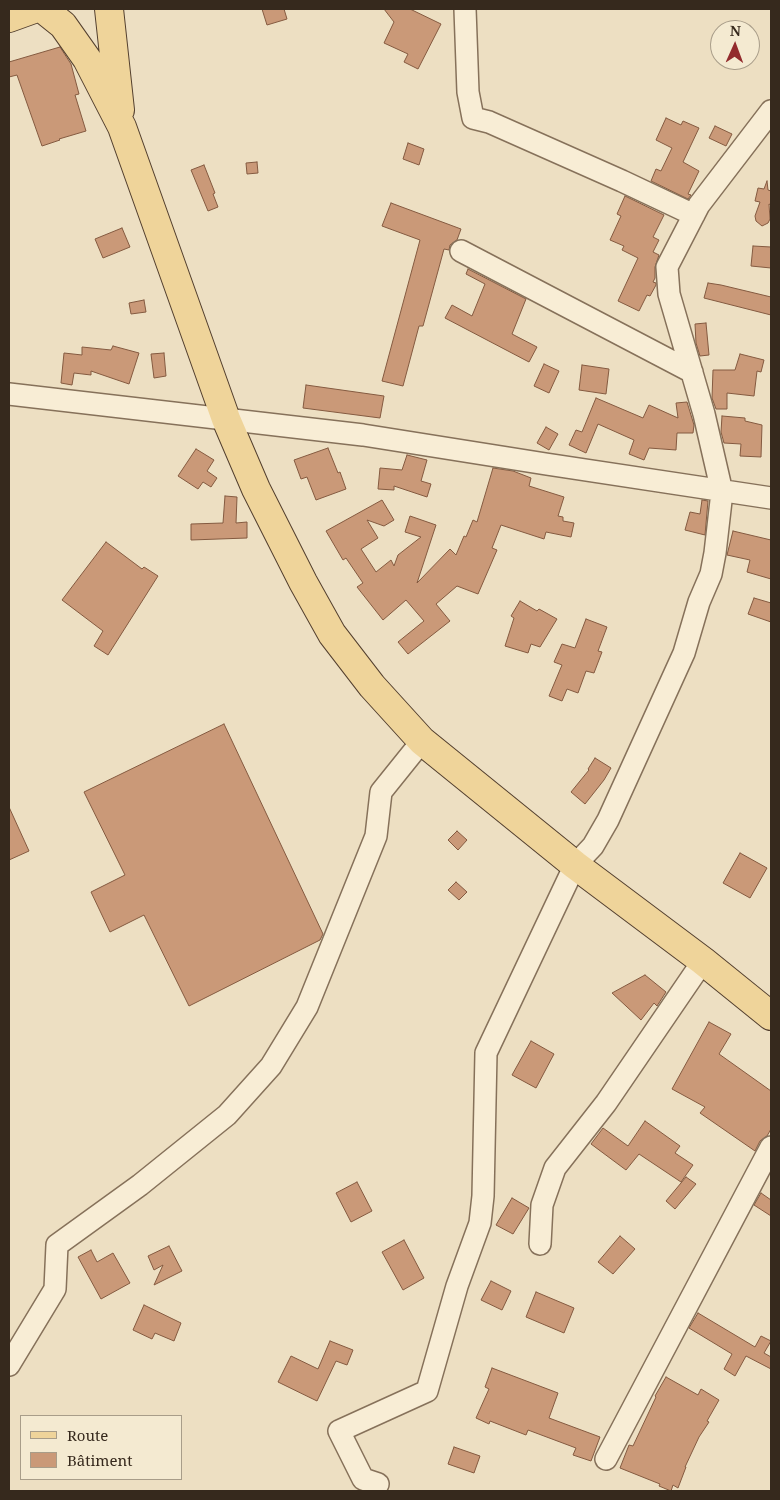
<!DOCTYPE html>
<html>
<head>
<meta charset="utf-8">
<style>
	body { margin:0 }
	#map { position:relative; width:780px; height:1500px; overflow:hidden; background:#eddfc2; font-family:"Noto Serif",serif }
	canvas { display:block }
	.frame { position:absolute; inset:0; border:10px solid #36291d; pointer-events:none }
	.legend { position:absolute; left:20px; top:1415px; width:162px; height:65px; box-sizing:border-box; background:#f4ead1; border:1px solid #a89d89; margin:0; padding:6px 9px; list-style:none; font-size:15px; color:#36291d }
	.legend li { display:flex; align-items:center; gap:10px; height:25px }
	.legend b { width:25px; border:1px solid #a89d89 }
	.north { position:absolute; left:710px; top:20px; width:50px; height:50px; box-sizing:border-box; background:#f4ead1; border:1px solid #a89d89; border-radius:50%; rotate:2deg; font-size:14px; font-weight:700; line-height:20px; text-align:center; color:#36291d }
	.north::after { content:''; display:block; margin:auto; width:18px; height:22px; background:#932b2d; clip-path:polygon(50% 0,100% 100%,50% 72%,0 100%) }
</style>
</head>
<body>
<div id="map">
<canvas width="780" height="1500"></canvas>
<div class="frame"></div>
<ul class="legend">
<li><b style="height:6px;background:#efd49a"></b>Route</li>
<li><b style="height:14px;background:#ca9978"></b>Bâtiment</li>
</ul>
<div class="north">N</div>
</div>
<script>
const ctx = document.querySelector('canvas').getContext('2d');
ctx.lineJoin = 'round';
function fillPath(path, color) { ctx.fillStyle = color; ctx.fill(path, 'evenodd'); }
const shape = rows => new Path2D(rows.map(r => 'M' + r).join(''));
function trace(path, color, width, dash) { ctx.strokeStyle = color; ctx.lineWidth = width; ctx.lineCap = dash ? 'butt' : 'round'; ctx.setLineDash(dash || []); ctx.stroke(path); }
const building = shape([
	[262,9,284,9,287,19,267,25,262,9],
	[384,9,410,9,441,24,418,69,404,62,408,54,384,43,394,22,384,9],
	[60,47,71,64,79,94,75,95,86,131,59,139,60,140,42,146,17,75,9,77,9,62,60,47],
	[666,118,681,125,683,121,699,128,683,162,699,171,688,194,691,195,688,199,651,181,656,169,661,171,672,148,656,140,666,118],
	[715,126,732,134,726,146,709,138,715,126],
	[408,143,424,149,419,165,403,159,408,143],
	[257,162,258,173,247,174,246,163,257,162],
	[204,165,215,193,213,194,218,207,208,211,191,170,204,165],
	[767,181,768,190,771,191,771,205,769,204,770,219,768,223,762,226,756,221,755,216,760,202,755,201,758,188,764,189,767,181],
	[625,196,664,215,653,237,659,240,653,252,659,255,655,267,655,278,653,282,656,283,656,285,650,296,647,295,639,311,618,301,638,258,622,250,624,246,610,240,621,216,617,214,625,196],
	[391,203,461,229,457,240,450,245,449,250,444,249,423,326,419,326,403,386,382,381,420,240,382,226,391,203],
	[122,228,130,247,103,258,95,239,122,228],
	[753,246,771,247,771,268,751,266,753,246],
	[468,269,526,299,512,334,537,347,529,362,445,318,452,305,472,316,485,284,466,274,468,269],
	[708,283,721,285,771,297,771,315,704,298,708,283],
	[144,300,146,312,131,314,129,303,144,300],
	[706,323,709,355,700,356,696,343,695,324,706,323],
	[113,346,139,353,129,384,91,371,91,375,74,373,72,385,61,383,64,353,82,355,82,347,111,350,113,346],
	[164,353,166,376,154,378,151,354,164,353],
	[740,354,764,360,761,372,757,371,754,396,727,393,727,409,716,409,712,398,713,370,735,370,740,354],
	[544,364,559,371,549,393,534,386,544,364],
	[582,365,609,369,606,394,579,390,582,365],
	[306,385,384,396,380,418,303,408,306,385],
	[596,398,643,418,649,405,678,418,676,403,687,402,694,425,693,433,677,433,676,450,649,448,644,460,629,454,634,440,598,424,586,453,569,445,576,430,582,432,596,398],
	[722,416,745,418,745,421,762,425,761,457,740,456,741,444,724,443,721,432,722,416],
	[546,427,558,434,549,450,537,443,546,427],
	[328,448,338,473,340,472,346,489,316,500,307,477,301,479,294,460,328,448],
	[196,449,214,460,207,471,217,478,211,487,203,482,198,489,178,476,196,449],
	[407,455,427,460,421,481,431,484,427,497,394,486,394,490,378,489,380,468,402,470,407,455],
	[493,468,513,471,531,478,529,486,564,497,558,516,563,517,563,521,574,523,571,537,546,532,544,539,501,525,492,548,497,550,478,594,457,586,436,604,450,621,408,654,398,642,424,621,406,600,383,620,357,587,363,583,346,558,343,560,326,531,382,500,394,520,384,526,367,520,378,538,361,549,376,572,391,560,394,566,398,555,421,537,405,532,410,516,436,525,417,583,450,549,456,555,464,536,466,537,473,520,477,522,493,468],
	[225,496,237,497,236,523,247,522,247,538,191,540,191,524,223,523,225,496],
	[702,500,708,501,705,535,685,530,690,512,700,514,702,500],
	[733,531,771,540,771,579,747,572,750,560,727,555,733,531],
	[106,542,142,569,144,567,158,576,108,655,94,646,103,631,62,600,106,542],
	[754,598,771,603,771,622,748,614,754,598],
	[520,601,537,611,539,609,557,619,540,647,531,644,528,653,505,646,514,618,511,616,520,601],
	[586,619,607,627,598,651,602,652,594,673,586,671,578,693,567,689,562,701,549,696,562,665,554,662,562,644,575,648,586,619],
	[224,724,323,934,320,940,189,1006,144,915,110,932,91,892,125,875,84,792,224,724],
	[595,758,611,768,604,780,585,804,571,792,589,770,588,769,595,758],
	[9,807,29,851,9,860,9,807],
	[457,831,467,840,458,850,448,840,457,831],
	[740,853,767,868,750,898,723,883,740,853],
	[456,882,467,892,459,900,448,890,456,882],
	[645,975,666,992,657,1006,654,1003,641,1020,612,993,645,975],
	[709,1022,731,1034,719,1054,771,1091,771,1129,767,1136,760,1141,755,1151,700,1113,705,1107,672,1089,709,1022],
	[531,1041,554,1054,536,1088,512,1075,531,1041],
	[645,1121,680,1146,675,1153,693,1165,681,1182,639,1154,626,1170,591,1144,603,1128,628,1146,645,1121],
	[686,1177,696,1184,675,1209,666,1201,686,1177],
	[357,1182,372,1211,351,1222,336,1193,357,1182],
	[761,1193,771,1200,771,1216,754,1205,761,1193],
	[512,1198,529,1208,513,1234,496,1225,512,1198],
	[620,1236,635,1249,613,1274,598,1262,620,1236],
	[404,1240,424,1278,403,1290,382,1252,404,1240],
	[169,1246,182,1271,154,1285,163,1265,154,1270,148,1256,169,1246],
	[91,1250,97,1262,113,1253,130,1283,101,1299,78,1257,91,1250],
	[491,1281,511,1291,502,1310,481,1300,491,1281],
	[536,1292,574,1308,564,1333,526,1317,536,1292],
	[144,1305,181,1323,174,1341,155,1333,152,1339,133,1330,144,1305],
	[698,1313,755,1347,761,1336,771,1341,764,1353,771,1357,771,1369,746,1356,735,1376,724,1369,732,1354,689,1328,698,1313],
	[330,1341,353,1350,347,1365,336,1361,317,1401,278,1382,291,1356,318,1369,330,1341],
	[492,1368,558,1393,549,1418,600,1437,591,1461,573,1455,576,1448,528,1430,526,1435,490,1421,489,1424,476,1418,489,1389,485,1387,492,1368],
	[666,1377,698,1395,701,1389,719,1400,707,1421,709,1422,699,1437,685,1467,686,1467,678,1488,673,1485,671,1491,659,1486,660,1484,620,1468,629,1445,633,1446,656,1397,655,1396,666,1377],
	[454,1447,480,1456,474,1473,448,1464,454,1447]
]);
fillPath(building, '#ca9978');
trace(building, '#845a40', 1);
const minor = shape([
	[465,9,468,92,473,118,489,122,622,181,694,215],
	[461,251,692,372],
	[9,394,363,435,546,464,771,498],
	[540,1244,542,1205,555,1168,606,1103,703,961],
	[9,1365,55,1289,57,1245,140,1185,227,1115,271,1066,307,1007,376,836,381,792,422,741],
	[606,1459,771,1147],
	[374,1491,378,1484,363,1479,339,1431,427,1391,457,1286,480,1223,483,1196,486,1053,575,865,593,846,608,820,684,653,699,602,711,574,715,553,722,492,704,414,669,294,667,267,699,205,771,111]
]);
const major = shape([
	[43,9,63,25,87,59,122,127,226,419,256,489,303,582,332,634,372,686,422,741,575,865,703,961,771,1016],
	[109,9,120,110],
	[9,18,34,9]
]);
trace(minor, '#86715a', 24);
trace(major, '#533f2e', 30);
trace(minor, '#f8edd5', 21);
trace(major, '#efd49a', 28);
</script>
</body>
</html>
